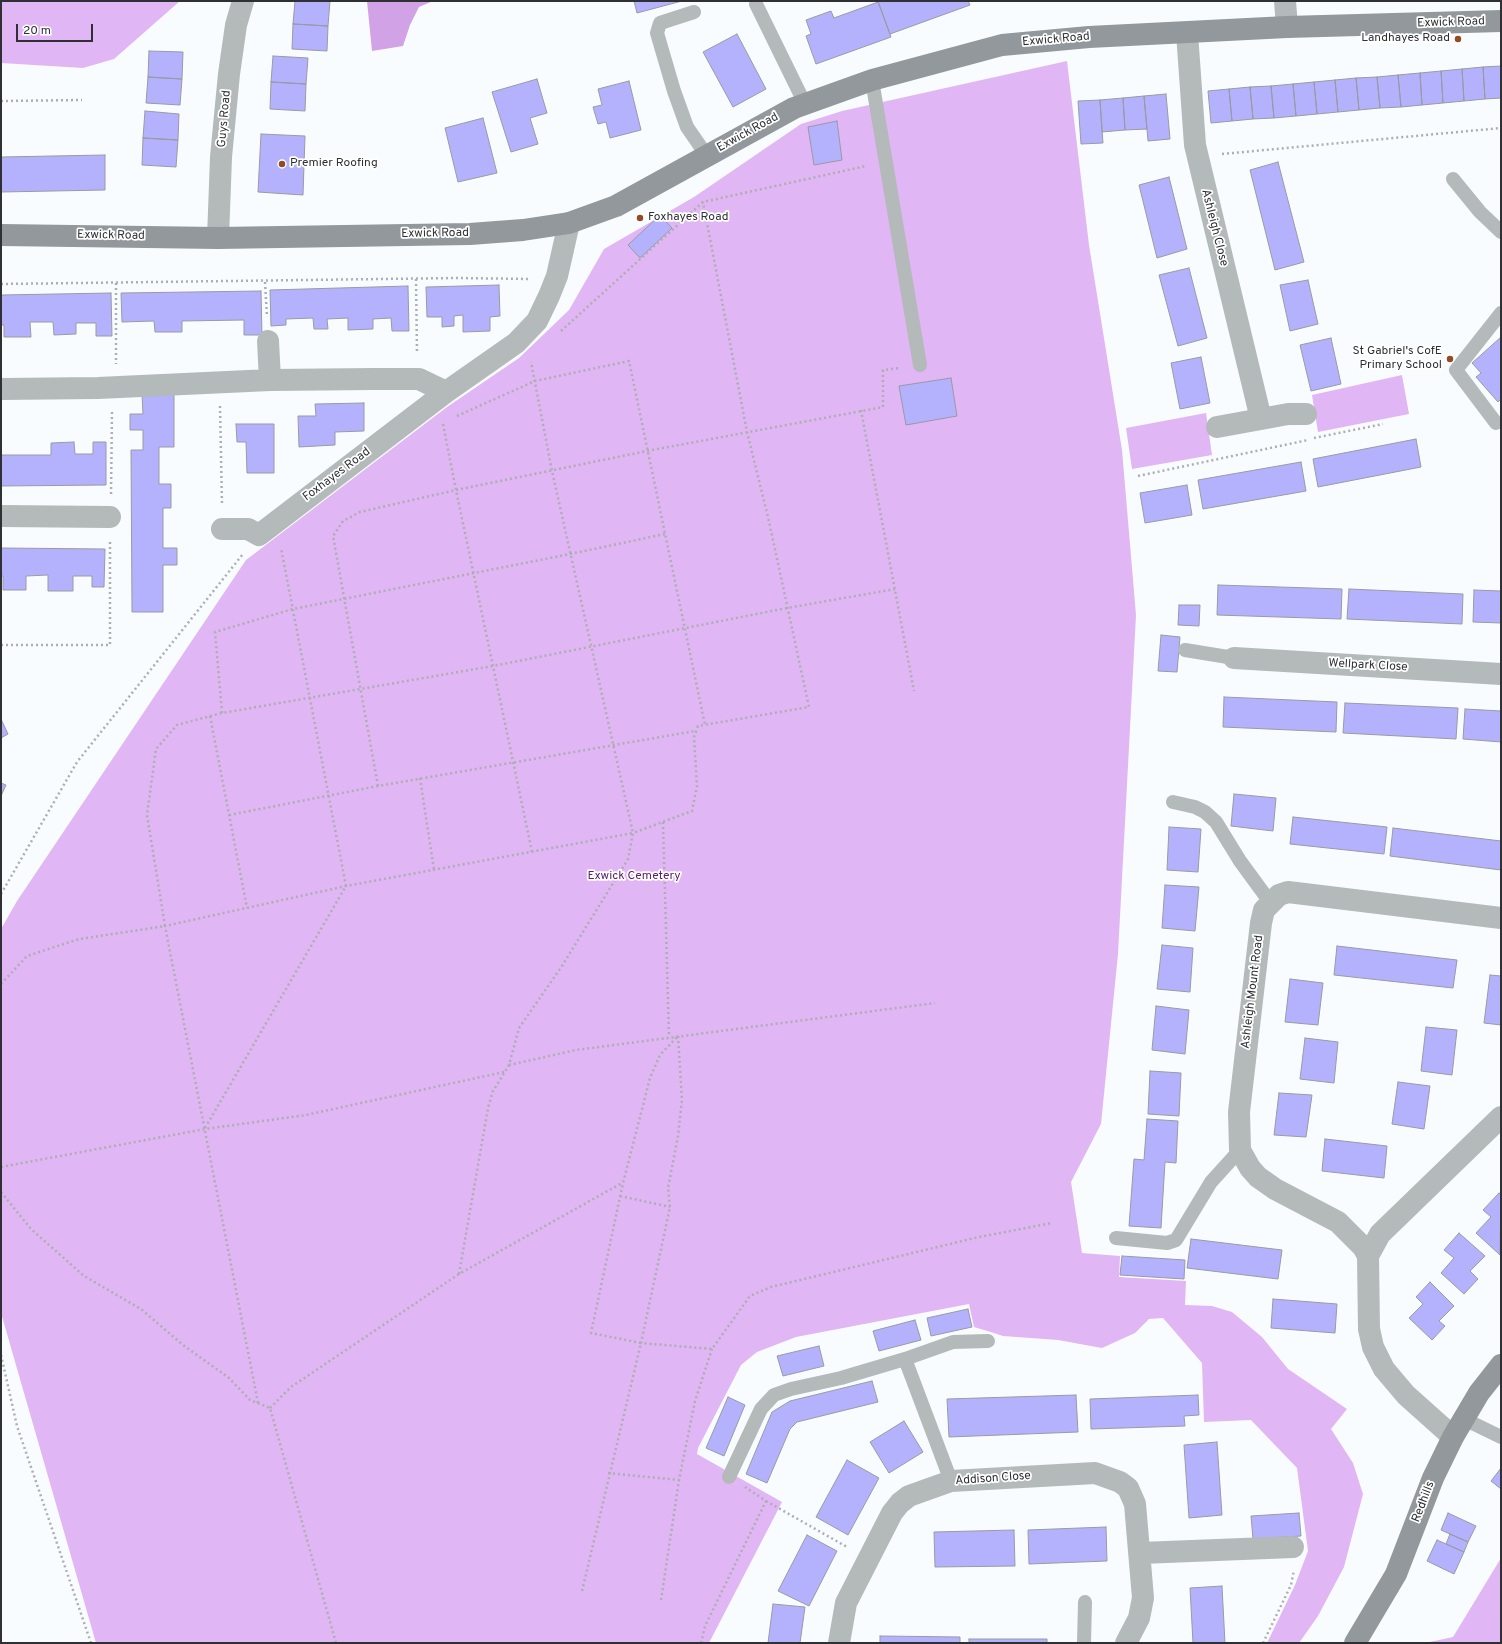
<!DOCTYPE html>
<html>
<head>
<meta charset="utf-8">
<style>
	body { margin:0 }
	#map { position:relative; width:1502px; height:1644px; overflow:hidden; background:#f9fcff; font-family:Overpass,sans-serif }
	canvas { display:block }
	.frame { position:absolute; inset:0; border:2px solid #2e3033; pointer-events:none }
	.scale { position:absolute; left:16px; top:24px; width:77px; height:18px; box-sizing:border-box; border:2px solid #2e3033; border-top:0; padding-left:5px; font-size:12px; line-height:14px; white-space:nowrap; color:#2e3033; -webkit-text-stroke:3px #fff; paint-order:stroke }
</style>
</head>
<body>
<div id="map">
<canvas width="1502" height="1644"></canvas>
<div class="frame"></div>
<div class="scale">20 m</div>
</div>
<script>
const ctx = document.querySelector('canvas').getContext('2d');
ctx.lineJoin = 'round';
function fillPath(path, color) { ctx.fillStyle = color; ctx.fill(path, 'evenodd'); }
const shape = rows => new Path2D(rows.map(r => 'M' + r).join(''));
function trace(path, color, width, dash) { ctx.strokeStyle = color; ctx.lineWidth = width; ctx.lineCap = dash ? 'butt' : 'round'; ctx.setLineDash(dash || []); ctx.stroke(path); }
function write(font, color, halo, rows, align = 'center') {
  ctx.font = font + ' Overpass,sans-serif'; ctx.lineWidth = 3.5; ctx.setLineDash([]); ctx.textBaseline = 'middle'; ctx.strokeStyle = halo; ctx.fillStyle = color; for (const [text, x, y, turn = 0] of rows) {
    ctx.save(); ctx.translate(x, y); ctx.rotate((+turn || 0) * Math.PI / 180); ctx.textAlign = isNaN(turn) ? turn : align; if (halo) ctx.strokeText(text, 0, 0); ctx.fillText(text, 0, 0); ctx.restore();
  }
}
fillPath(shape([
	[1,1,180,1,114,59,83,68,1,63],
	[1067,61,1089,245,1122,450,1136,615,1118,954,1101,1124,1071,1182,1082,1253,1120,1256,1119,1277,1186,1281,1185,1305,1212,1306,1232,1312,1262,1337,1288,1369,1347,1409,1331,1429,1353,1463,1363,1494,1344,1567,1318,1616,1299,1643,1267,1643,1295,1585,1308,1551,1297,1468,1251,1420,1204,1422,1202,1363,1163,1318,1149,1319,1135,1333,1102,1348,1058,1340,1003,1336,994,1333,974,1327,969,1304,796,1337,757,1352,741,1365,698,1448,697,1454,782,1502,709,1643,96,1643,1,1313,1,929,17,901,246,560,447,407,519,358,569,310,604,249,694,197,801,124,842,111],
	[1402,375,1409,414,1318,432,1312,395],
	[1206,413,1212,455,1132,469,1126,428],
	[1501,1558,1501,1643,1425,1643,1453,1637]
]), '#e1b6f4');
fillPath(shape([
	[367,1,433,1,419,7,410,25,403,46,372,51]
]), '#d1a2e5');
const building = shape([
	[295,1,330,1,328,26,293,24,295,1],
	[634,1,682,1,637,13,634,1],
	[968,1,970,5,890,34,878,1,968,1],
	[878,2,891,37,816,64,806,36,811,34,806,20,831,11,834,18,878,2],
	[293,24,328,26,327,51,292,49,293,24],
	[737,34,766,89,733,107,703,52,737,34],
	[149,51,183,52,182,79,148,77,149,51],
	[273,56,308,58,306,84,271,82,273,56],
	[1501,66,1501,98,1485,99,1483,67,1501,66],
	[1483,67,1485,99,1464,101,1462,69,1483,67],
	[1462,69,1464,101,1443,103,1441,71,1462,69],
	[1441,71,1443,103,1422,105,1420,73,1441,71],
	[1420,73,1422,105,1401,107,1398,75,1420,73],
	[1398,75,1401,107,1380,108,1377,77,1398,75],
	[148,77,182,79,180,105,146,103,148,77],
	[1377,77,1380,108,1359,110,1356,78,1377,77],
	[1356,78,1359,110,1338,112,1335,80,1356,78],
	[537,79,547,113,530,118,538,144,511,152,492,92,537,79],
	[1335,80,1338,112,1317,114,1314,82,1335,80],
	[629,81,641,130,610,138,606,122,598,124,593,107,602,105,598,89,629,81],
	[271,82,306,84,305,111,270,109,271,82],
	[1314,82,1317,114,1296,116,1293,84,1314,82],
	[1293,84,1296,116,1274,118,1271,86,1293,84],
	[1271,86,1274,118,1253,119,1250,87,1271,86],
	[1250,87,1253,119,1232,121,1229,89,1250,87],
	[1229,89,1232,121,1211,123,1208,91,1229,89],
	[1166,94,1170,139,1148,141,1144,96,1166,94],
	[1144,96,1147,129,1125,130,1123,98,1144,96],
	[1123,98,1125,130,1102,132,1100,100,1123,98],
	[1100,100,1103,143,1081,144,1078,101,1100,100],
	[145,111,179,114,178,140,143,138,145,111],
	[483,118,497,173,458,182,445,128,483,118],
	[837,121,842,160,814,165,808,127,837,121],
	[261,134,305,136,303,195,258,192,261,134],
	[143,138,178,140,176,167,142,165,143,138],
	[105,155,105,190,1,192,1,157,105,155],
	[1278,162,1304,262,1275,270,1250,170,1278,162],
	[1169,177,1187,249,1157,258,1139,185,1169,177],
	[660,215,672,228,640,258,628,245,660,215],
	[1189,268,1207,338,1178,346,1159,275,1189,268],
	[1308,280,1318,324,1290,331,1280,285,1308,280],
	[499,285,500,316,490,317,490,331,463,332,463,315,454,316,454,326,442,327,442,317,427,317,426,287,499,285],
	[408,286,409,331,392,331,391,318,373,319,373,329,348,330,348,318,327,319,328,329,314,329,313,318,286,319,286,325,271,326,270,290,408,286],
	[261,291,262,335,244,335,244,320,182,321,182,332,155,332,154,321,122,322,121,293,261,291],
	[111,293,112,336,96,336,96,323,76,323,76,334,54,335,53,322,30,322,31,337,4,337,4,325,1,325,1,295,111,293],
	[1501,337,1501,399,1498,402,1476,377,1481,373,1472,363,1501,337],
	[1331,338,1341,384,1311,391,1300,345,1331,338],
	[1201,357,1210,403,1180,409,1171,363,1201,357],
	[951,378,957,416,906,425,899,386,951,378],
	[142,394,174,394,174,447,159,447,159,484,171,484,171,508,163,508,163,548,177,548,177,565,163,565,163,612,132,612,131,450,143,450,143,430,130,430,130,414,143,414,142,394],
	[364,403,364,431,335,432,335,445,299,447,298,416,316,416,315,404,364,403],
	[236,424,274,424,274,473,247,473,246,442,237,442,236,424],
	[1416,439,1421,467,1318,487,1313,459,1416,439],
	[74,442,75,454,93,454,93,442,106,442,106,485,1,486,1,455,51,455,51,443,74,442],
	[1301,462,1306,491,1203,509,1198,480,1301,462],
	[1187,485,1192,515,1145,523,1140,493,1187,485],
	[1,548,105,549,104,587,92,587,92,576,73,576,73,591,48,591,48,575,26,576,26,590,3,590,3,576,1,576,1,548],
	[1218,585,1342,589,1341,619,1217,615,1218,585],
	[1349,589,1463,594,1462,624,1347,619,1349,589],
	[1474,590,1501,591,1501,623,1473,622,1474,590],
	[1179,605,1200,605,1199,626,1178,625,1179,605],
	[1161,635,1180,637,1177,672,1158,671,1161,635],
	[1224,697,1337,702,1336,732,1223,727,1224,697],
	[1345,703,1458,708,1456,739,1343,733,1345,703],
	[1465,709,1501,711,1501,742,1463,739,1465,709],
	[1,719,8,734,1,738,1,719],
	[1,783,6,785,1,796,1,783],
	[1234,794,1276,798,1273,831,1231,826,1234,794],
	[1293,817,1387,827,1384,854,1290,844,1293,817],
	[1169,827,1201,829,1198,872,1167,870,1169,827],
	[1393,828,1501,841,1501,870,1390,856,1393,828],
	[1165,885,1199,887,1195,931,1162,928,1165,885],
	[1162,945,1193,948,1190,992,1157,989,1162,945],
	[1337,946,1457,960,1453,988,1334,975,1337,946],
	[1490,975,1501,976,1501,1025,1484,1023,1490,975],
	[1290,979,1323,983,1318,1025,1285,1022,1290,979],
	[1156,1006,1189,1010,1185,1054,1152,1050,1156,1006],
	[1426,1027,1457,1030,1452,1075,1421,1071,1426,1027],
	[1305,1038,1338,1042,1334,1083,1300,1079,1305,1038],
	[1150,1071,1181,1073,1179,1116,1148,1114,1150,1071],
	[1398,1082,1430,1086,1424,1129,1392,1124,1398,1082],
	[1279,1093,1312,1095,1306,1137,1274,1135,1279,1093],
	[1147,1119,1178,1121,1176,1163,1165,1162,1161,1228,1129,1226,1134,1159,1144,1160,1147,1119],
	[1325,1139,1387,1146,1384,1178,1322,1171,1325,1139],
	[1499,1193,1501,1195,1500,1255,1476,1233,1491,1217,1483,1210,1499,1193],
	[1459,1233,1485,1256,1470,1271,1478,1279,1464,1294,1441,1273,1454,1258,1444,1250,1459,1233],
	[1191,1239,1282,1250,1278,1279,1187,1268,1191,1239],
	[1122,1256,1185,1260,1184,1279,1120,1275,1122,1256],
	[1430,1282,1454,1306,1439,1321,1445,1326,1432,1340,1409,1318,1423,1304,1416,1297,1430,1282],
	[1273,1299,1337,1304,1335,1333,1271,1328,1273,1299],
	[968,1309,972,1327,931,1336,927,1318,968,1309],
	[915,1320,921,1340,879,1351,873,1331,915,1320],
	[819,1346,824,1366,783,1376,777,1356,819,1346],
	[872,1381,878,1402,797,1422,790,1429,767,1483,746,1474,772,1412,790,1401,872,1381],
	[1076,1395,1078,1432,949,1437,947,1399,1076,1395],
	[1198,1395,1199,1415,1184,1416,1185,1426,1091,1429,1090,1399,1198,1395],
	[728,1397,745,1405,724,1456,706,1448,728,1397],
	[904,1421,923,1452,889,1473,870,1442,904,1421],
	[1217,1442,1222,1515,1189,1518,1184,1445,1217,1442],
	[847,1460,879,1478,848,1535,816,1517,847,1460],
	[1501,1468,1501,1489,1491,1481,1501,1468],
	[1299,1513,1301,1536,1253,1539,1251,1516,1299,1513],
	[1448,1513,1476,1526,1468,1542,1441,1530,1448,1513],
	[1106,1527,1107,1561,1029,1564,1028,1530,1106,1527],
	[1014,1530,1015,1566,935,1567,934,1532,1014,1530],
	[1450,1534,1468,1542,1464,1552,1446,1544,1450,1534],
	[807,1535,837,1551,809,1606,778,1591,807,1535],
	[1437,1540,1464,1552,1454,1574,1427,1561,1437,1540],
	[1222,1586,1225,1643,1193,1643,1190,1588,1222,1586],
	[773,1604,805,1607,800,1643,768,1643,773,1604],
	[880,1636,960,1637,960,1643,880,1643,880,1636],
	[969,1639,1047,1639,1047,1643,969,1643,969,1639]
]);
fillPath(building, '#b4b2fd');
trace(building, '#999aa2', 1);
trace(shape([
	[1,101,82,100],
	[1222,154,1501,128],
	[416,279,417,354],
	[265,282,267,317],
	[116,283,116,364],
	[1,284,457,278,531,279],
	[561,331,703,202,866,166],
	[220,406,222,505],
	[861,410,914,691],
	[457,416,535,381,629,361,705,725],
	[1314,438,1383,424],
	[1138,476,1308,440],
	[111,494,112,411],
	[1,645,110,645,110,541],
	[222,713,215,632,293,609,570,554,665,534],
	[210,716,247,908],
	[420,778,434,870],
	[378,786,333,536,343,521,360,512,456,490,443,424],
	[229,815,378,786,695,731],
	[663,822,669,1037],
	[532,852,456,490,647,451,883,407,883,370,900,368],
	[1,894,77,762,243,554],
	[1,984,27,956,79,939,165,926,147,815,156,749,177,725,222,713,493,666,787,608,895,589],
	[678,1036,682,1100,678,1136,668,1188,670,1207,641,1343,712,1349,750,1296,771,1287,979,1237,1052,1223],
	[509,1065,576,1050,935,1003],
	[205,1128,346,886,281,548],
	[1,1167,205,1129,306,1115,504,1072],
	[1,1192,31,1229,84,1276,141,1309,183,1345,229,1378,250,1400,270,1408,336,1643],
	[620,1196,670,1207],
	[459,1274,488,1108,493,1091,509,1065,519,1028,562,966,628,859,633,833,692,811,697,786,694,737,698,726,809,707,768,517,747,432,703,202],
	[1,1355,17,1426,91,1643],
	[258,1403,165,926,346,886,633,833,552,471,531,362],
	[270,1408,291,1387,459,1274,622,1183],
	[608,1473,679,1480],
	[766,1501,847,1547],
	[582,1591,641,1343,591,1333,623,1183,650,1078,660,1055,678,1036],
	[661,1600,679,1480,695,1401,712,1349],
	[701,1643,705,1626,766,1501,745,1487],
	[1263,1643,1291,1585,1294,1570]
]), '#acaeb1', 2.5, [2, 3]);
trace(shape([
	[756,4,805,104],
	[694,12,660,23,657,33,674,91,687,127,707,156],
	[872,80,920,365],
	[1453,179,1480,212,1501,232],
	[1496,423,1456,370,1501,313],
	[1185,650,1234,658],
	[1173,802,1195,807,1205,812,1216,822,1240,861,1270,902],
	[1116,1238,1167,1243,1176,1240,1211,1182,1240,1150],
	[905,1359,953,1342,988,1341],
	[1464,1419,1501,1437],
	[729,1477,761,1409,774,1395,791,1389,841,1378,905,1359,951,1481],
	[1084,1643,1085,1602]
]), '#b4b9ba', 14);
trace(shape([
	[1285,1,1287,27],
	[1187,33,1195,145,1261,419,1217,427],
	[218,238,221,157,229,74,236,25,243,1],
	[268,341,270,380],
	[1,389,98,388,270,380,374,379,419,379,446,392],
	[1261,419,1288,414,1306,414],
	[1,516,110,517],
	[222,529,248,529,259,535,446,392,516,343,537,321,549,296,557,276,569,223],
	[1234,658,1501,674],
	[1368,1256,1380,1234,1501,1117],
	[1453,1437,1406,1395,1384,1369,1373,1347,1369,1329,1368,1256,1363,1247,1338,1222,1275,1189,1258,1177,1250,1168,1240,1150,1239,1112,1261,923,1264,910,1279,895,1288,892,1501,918],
	[1141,1553,1293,1547],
	[839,1643,846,1603,892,1513,900,1503,909,1496,951,1481,1095,1473,1120,1482,1128,1488,1135,1504,1143,1598,1139,1618,1126,1643]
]), '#b4b9ba', 22);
trace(shape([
	[1,235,218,238,470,234,523,230,569,223,616,206,794,108,872,80,1002,45,1089,37,1287,27,1501,21],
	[1355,1643,1396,1574,1433,1478,1453,1437,1479,1393,1501,1365]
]), '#92989b', 22);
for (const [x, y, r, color] of [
	[1458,39,4,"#924b25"],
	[282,164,4,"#924b25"],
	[640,218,4,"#924b25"],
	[1450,359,4,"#924b25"]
]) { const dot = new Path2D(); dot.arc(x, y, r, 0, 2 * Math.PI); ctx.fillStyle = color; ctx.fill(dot); trace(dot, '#fff', 1.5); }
write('12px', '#2e3033', '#fff', [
	["Exwick Road",1451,23,-2],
	["Exwick Road",1056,40,-5],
	["Guys Road",225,119,-85],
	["Exwick Road",748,133,-29],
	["Ashleigh Close",1214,228,76],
	["Exwick Road",435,234,-1],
	["Exwick Road",111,236,1],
	["Foxhayes Road",337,475,-37],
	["Wellpark Close",1368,666,3],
	["Ashleigh Mount Road",1253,992,-83],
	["Addison Close",993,1479,-4],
	["Redhills",1424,1502,-69]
]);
write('12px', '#2e3033', '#fff', [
	["Landhayes Road",1450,39],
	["Premier Roofing",290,164,"left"],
	["Foxhayes Road",648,218,"left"],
	["St Gabriel's CofE",1442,352],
	["Primary School",1442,366]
], 'right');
write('12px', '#5a216f', '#fff', [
	["Exwick Cemetery",634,877]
]);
</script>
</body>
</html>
